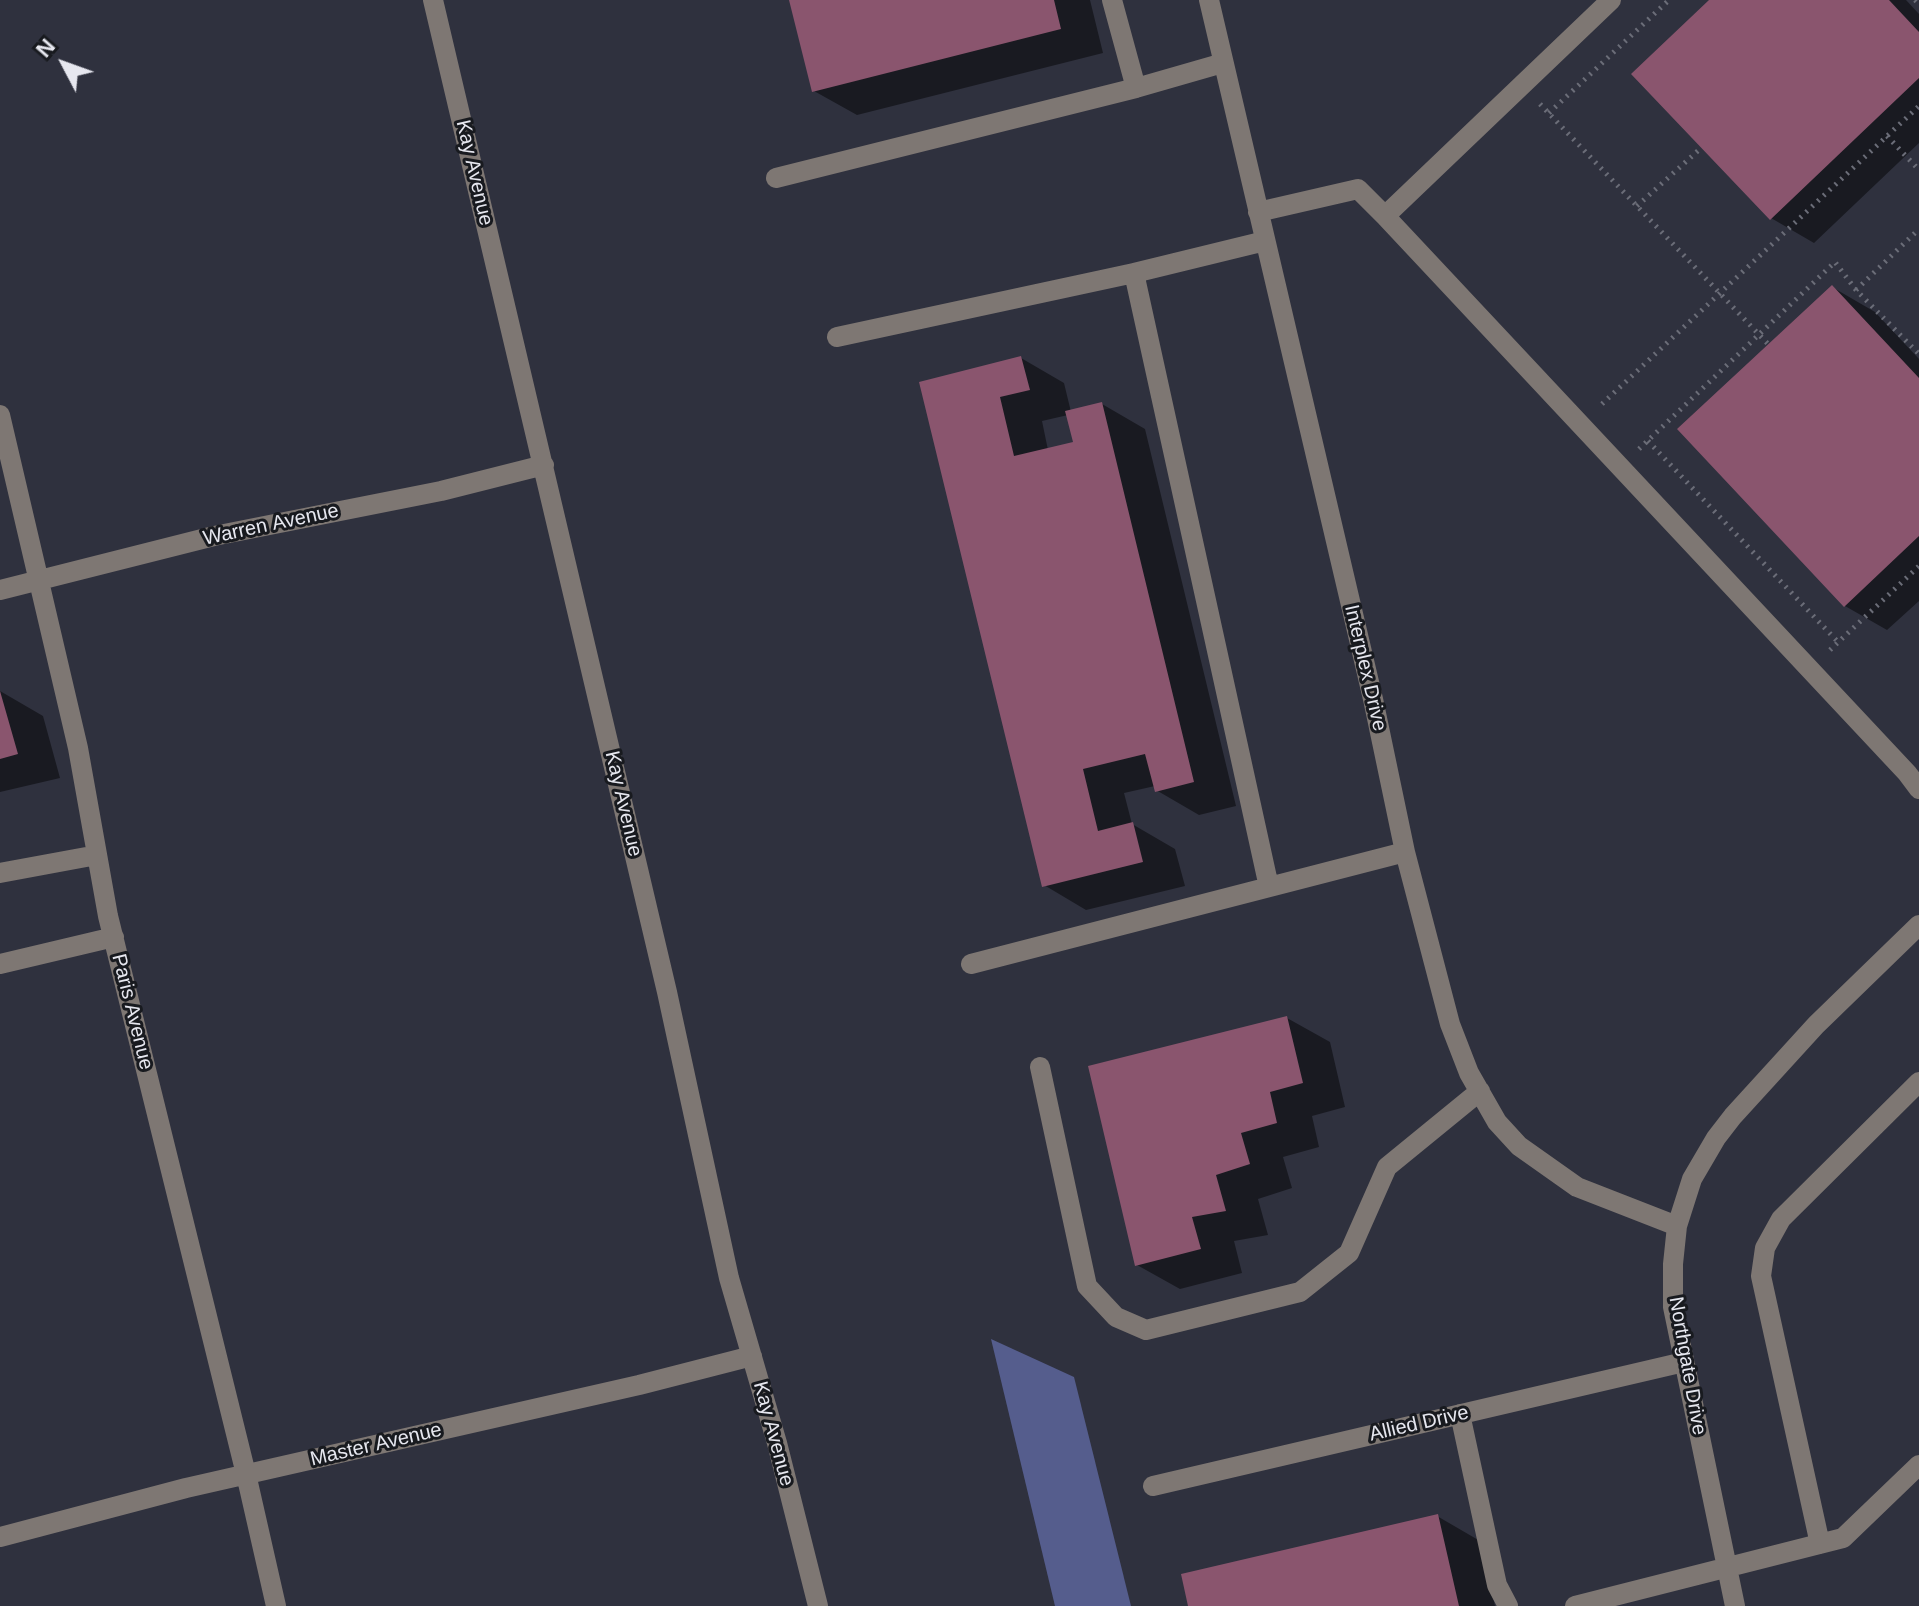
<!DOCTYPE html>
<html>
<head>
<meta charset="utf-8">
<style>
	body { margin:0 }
	#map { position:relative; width:1919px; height:1606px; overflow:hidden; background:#2f313e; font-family:Arial,sans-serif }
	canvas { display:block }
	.north { position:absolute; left:24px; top:24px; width:80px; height:80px; -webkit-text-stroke:6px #181a1f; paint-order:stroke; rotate:311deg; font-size:22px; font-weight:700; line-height:32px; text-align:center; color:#e6e7ef }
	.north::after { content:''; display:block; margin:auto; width:28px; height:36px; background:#e6e7ef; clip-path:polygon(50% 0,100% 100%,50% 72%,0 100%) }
</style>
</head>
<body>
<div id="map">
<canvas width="1919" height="1606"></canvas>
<div class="north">N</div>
</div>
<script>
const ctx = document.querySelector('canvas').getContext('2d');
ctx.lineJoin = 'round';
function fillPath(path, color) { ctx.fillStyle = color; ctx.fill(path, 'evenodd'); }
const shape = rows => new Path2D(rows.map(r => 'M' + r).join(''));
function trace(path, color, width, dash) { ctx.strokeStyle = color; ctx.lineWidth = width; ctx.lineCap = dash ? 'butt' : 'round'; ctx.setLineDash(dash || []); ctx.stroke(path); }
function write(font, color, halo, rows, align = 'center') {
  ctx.font = font + ' Arial,sans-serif'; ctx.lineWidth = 6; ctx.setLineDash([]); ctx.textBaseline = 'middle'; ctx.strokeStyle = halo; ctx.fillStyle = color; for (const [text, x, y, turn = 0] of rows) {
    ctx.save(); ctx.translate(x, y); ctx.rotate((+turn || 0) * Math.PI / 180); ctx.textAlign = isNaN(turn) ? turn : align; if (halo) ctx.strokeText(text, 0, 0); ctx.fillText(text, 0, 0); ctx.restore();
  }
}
fillPath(shape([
	[991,1339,1074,1377,1131,1606,1055,1606]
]), '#555d8d');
fillPath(shape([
	[791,0,1090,0,1103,53,857,115,814,91],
	[1712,0,1906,0,1919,14,1919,143,1814,243,1771,218],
	[1832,287,1875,312,1919,359,1919,601,1887,630,1845,606],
	[1021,358,1064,383,1071,412,1102,404,1145,429,1236,806,1199,815,1156,790,1155,786,1124,793,1132,824,1175,849,1185,886,1086,910,1044,885,921,383],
	[1068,415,1075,443,1048,450,1042,421],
	[0,691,43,716,60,778,0,792],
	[1287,1018,1330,1042,1345,1107,1312,1116,1319,1147,1283,1157,1292,1188,1258,1199,1268,1235,1234,1241,1242,1273,1180,1289,1137,1265],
	[1437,1516,1480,1541,1495,1606,1190,1606]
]), '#0007');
fillPath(shape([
	[789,0,1054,0,1061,29,812,92],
	[1709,0,1889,0,1919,32,1919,78,1770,220,1631,74],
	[1832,285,1919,378,1919,536,1844,607,1677,429],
	[1021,356,1030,390,1000,397,1014,456,1073,442,1065,411,1102,402,1194,782,1155,792,1145,754,1083,769,1098,831,1133,822,1143,862,1042,887,919,382],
	[0,691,18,754,0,759],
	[1287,1016,1303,1083,1270,1092,1277,1123,1241,1133,1250,1164,1216,1175,1226,1211,1192,1217,1201,1249,1135,1266,1088,1066],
	[1438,1514,1459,1606,1188,1606,1181,1574]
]), '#8a556e');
trace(shape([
	[1915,0,1919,4],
	[1540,104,1768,344],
	[1549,113,1669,0],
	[1887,136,1919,170],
	[1637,206,1701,148],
	[1856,290,1919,229],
	[1602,404,1919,106],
	[1648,441,1838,642],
	[1639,449,1835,262,1856,290,1919,354],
	[1830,650,1919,566]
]), '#6b6d78', 5, [2, 6]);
trace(shape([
	[433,0,667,992,729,1278,777,1443,818,1606],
	[1112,0,1136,88],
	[1209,0,1373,699,1405,852,1450,1024,1469,1073,1497,1122,1519,1146,1577,1187,1677,1226],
	[1611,0,1385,216,1907,773,1919,789],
	[776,178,1136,88,1223,63],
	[1258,212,1358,189,1385,216],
	[1265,241,1134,273,1269,887],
	[837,337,1134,273],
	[0,415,78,748,108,916,246,1474,276,1606],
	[0,590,214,536,441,491,544,465],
	[0,873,97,855],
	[0,964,114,937],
	[971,964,1405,852],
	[1040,1067,1087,1286,1116,1317,1146,1330,1300,1292,1349,1253,1387,1167,1480,1091],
	[1460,1414,1497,1585,1508,1606],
	[1153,1486,1684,1362],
	[0,1537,186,1488,639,1385,752,1356],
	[1820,1544,1761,1276,1765,1248,1781,1219,1919,1082],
	[1575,1606,1843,1538,1919,1465],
	[1735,1606,1673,1307,1673,1264,1677,1226,1692,1179,1716,1138,1733,1116,1816,1025,1919,925]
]), '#7e7773', 20);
write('20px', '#e6e7ef', '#181a1f', [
	["Kay Avenue",474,173,77],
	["Warren Avenue",271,525,-12],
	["Interplex Drive",1365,668,77],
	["Kay Avenue",623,804,77],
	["Paris Avenue",132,1012,76],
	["Northgate Drive",1687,1366,80],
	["Allied Drive",1419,1424,-13],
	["Kay Avenue",773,1434,75],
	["Master Avenue",376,1445,-13]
]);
</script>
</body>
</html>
